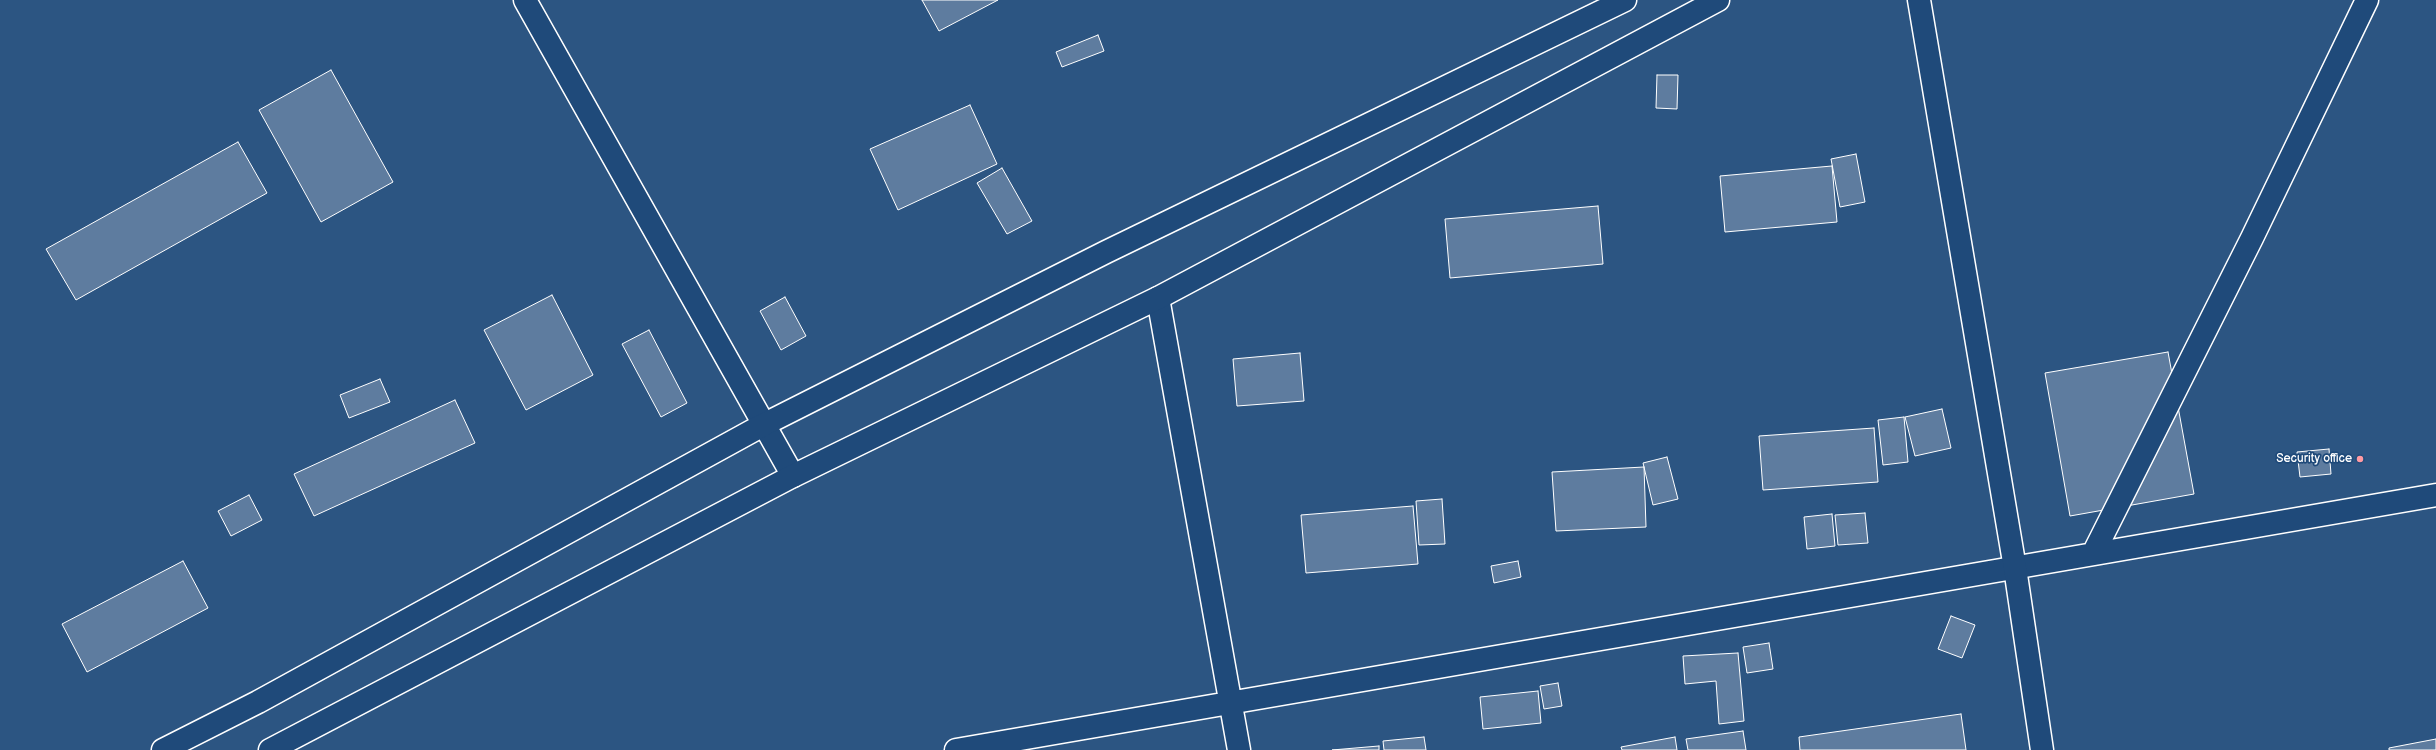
<!DOCTYPE html>
<html>
<head>
<meta charset="utf-8">
<style>
	body { margin:0 }
	canvas { display:block; background:#2c5582 }
</style>
</head>
<body>
<canvas width="2436" height="750"></canvas>
<script>
const ctx = document.querySelector('canvas').getContext('2d');
ctx.lineJoin = 'round';
function fillPath(path, color) { ctx.fillStyle = color; ctx.fill(path, 'evenodd'); }
const shape = rows => new Path2D(rows.map(r => 'M' + r).join(''));
function trace(path, color, width, dash) { ctx.strokeStyle = color; ctx.lineWidth = width; ctx.lineCap = dash ? 'butt' : 'round'; ctx.setLineDash(dash || []); ctx.stroke(path); }
function write(font, color, halo, rows, align = 'center') {
  ctx.font = font + ' "Balsamiq Sans",sans-serif'; ctx.lineWidth = 3.5; ctx.setLineDash([]); ctx.textBaseline = 'middle'; ctx.strokeStyle = halo; ctx.fillStyle = color; for (const [text, x, y, turn = 0] of rows) {
    ctx.save(); ctx.translate(x, y); ctx.rotate((+turn || 0) * Math.PI / 180); ctx.textAlign = isNaN(turn) ? turn : align; if (halo) ctx.strokeText(text, 0, 0); ctx.fillText(text, 0, 0); ctx.restore();
  }
}
const building = shape([
	[922,0,998,0,939,31,922,0],
	[1098,35,1104,51,1062,67,1056,52,1098,35],
	[331,70,393,182,321,222,259,110,331,70],
	[1657,75,1678,75,1677,109,1656,108,1657,75],
	[970,105,997,164,898,210,870,149,970,105],
	[238,142,267,193,76,300,46,249,238,142],
	[1856,154,1865,202,1840,207,1831,159,1856,154],
	[1832,166,1837,222,1725,232,1720,176,1832,166],
	[1002,168,1032,221,1007,234,977,183,1002,168],
	[1598,206,1603,264,1450,278,1445,219,1598,206],
	[552,295,593,375,526,410,484,330,552,295],
	[785,297,806,336,781,350,760,311,785,297],
	[649,330,687,403,661,417,622,344,649,330],
	[2168,352,2194,494,2070,516,2045,373,2168,352],
	[1300,353,1304,401,1237,406,1233,359,1300,353],
	[380,379,390,402,349,418,340,395,380,379],
	[455,400,475,443,314,516,294,474,455,400],
	[1942,409,1951,448,1915,456,1905,417,1942,409],
	[1904,417,1908,462,1883,465,1878,420,1904,417],
	[1874,428,1878,482,1763,490,1759,436,1874,428],
	[2329,449,2331,474,2300,477,2297,452,2329,449],
	[1667,457,1678,499,1653,505,1643,463,1667,457],
	[1644,467,1646,527,1556,531,1552,472,1644,467],
	[249,495,262,520,231,536,218,511,249,495],
	[1442,499,1445,544,1419,545,1416,501,1442,499],
	[1413,506,1418,564,1306,573,1301,515,1413,506],
	[1865,513,1868,543,1838,545,1835,515,1865,513],
	[1832,514,1835,546,1807,549,1804,517,1832,514],
	[183,561,208,608,87,672,62,624,183,561],
	[1518,561,1521,577,1494,583,1491,566,1518,561],
	[1951,616,1975,625,1962,658,1938,649,1951,616],
	[1769,643,1773,669,1747,673,1743,647,1769,643],
	[1738,653,1744,721,1719,724,1716,681,1685,684,1683,656,1738,653],
	[1558,683,1562,706,1544,709,1540,686,1558,683],
	[1538,691,1541,723,1483,729,1480,697,1538,691],
	[1961,714,1966,750,1800,750,1799,737,1961,714],
	[1743,731,1746,750,1688,750,1686,739,1743,731],
	[1424,737,1426,750,1384,750,1383,741,1424,737],
	[1675,737,1677,750,1622,750,1621,747,1675,737],
	[2436,739,2436,750,2389,750,2389,748,2436,739],
	[1379,746,1379,750,1332,750,1379,746]
]);
fillPath(building, '#5e7c9f');
trace(building, '#fff', 1);
const minor = shape([
	[525,0,793,476],
	[1158,298,1239,750],
	[2093,554,2252,238,2367,0],
	[956,750,2436,495]
]);
const tertiary = shape([
	[1919,0,2015,568,2042,750]
]);
const secondary = shape([
	[163,750,258,702,763,425,1106,252,1625,0],
	[270,750,793,476,1158,298,1718,0]
]);
trace(minor, '#fff', 25);
trace(tertiary, '#fff', 25);
trace(secondary, '#fff', 25);
trace(minor, '#1f4a7a', 22);
trace(tertiary, '#1f4a7a', 22);
trace(secondary, '#1f4a7a', 22);
for (const [x, y, r, color] of [
	[2360,459,4,"#ff9aa2"]
]) { const dot = new Path2D(); dot.arc(x, y, r, 0, 2 * Math.PI); ctx.fillStyle = color; ctx.fill(dot); trace(dot, '#1f4a7a', 1.5); }
write('12px', '#fff', '#1f4a7a', [
	["Security office",2352,459]
], 'right');
</script>
</body>
</html>
